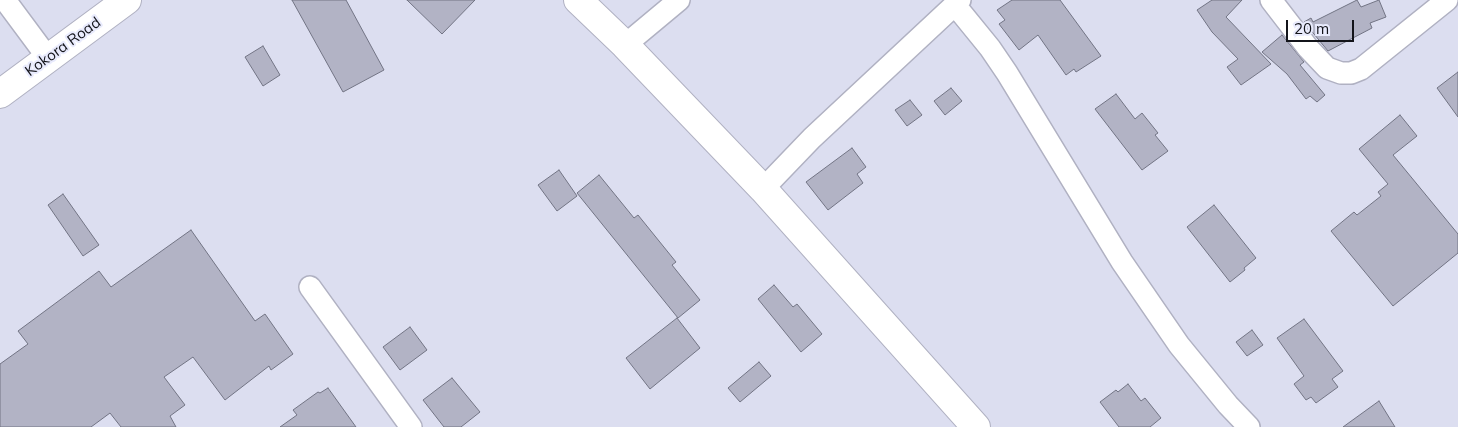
<!DOCTYPE html>
<html>
<head>
<meta charset="utf-8">
<style>
	body { margin:0 }
	#map { position:relative; width:1458px; height:427px; overflow:hidden; background:#dcdef0; font-family:Mulish,sans-serif }
	canvas { display:block }
	.scale { position:absolute; left:1286px; top:20px; width:68px; height:22px; box-sizing:border-box; border:2px solid #13141a; border-top:0; padding-left:6px; font-size:15px; line-height:18px; white-space:nowrap; color:#13141a; -webkit-text-stroke:4px #e9ebfd; paint-order:stroke }
</style>
</head>
<body>
<div id="map">
<canvas width="1458" height="427"></canvas>
<div class="scale">20 m</div>
</div>
<script>
const ctx = document.querySelector('canvas').getContext('2d');
ctx.lineJoin = 'round';
function fillPath(path, color) { ctx.fillStyle = color; ctx.fill(path, 'evenodd'); }
const shape = rows => new Path2D(rows.map(r => 'M' + r).join(''));
function trace(path, color, width, dash) { ctx.strokeStyle = color; ctx.lineWidth = width; ctx.lineCap = dash ? 'butt' : 'round'; ctx.setLineDash(dash || []); ctx.stroke(path); }
function write(font, color, halo, rows, align = 'center') {
  ctx.font = font + ' Mulish,sans-serif'; ctx.lineWidth = 4; ctx.setLineDash([]); ctx.textBaseline = 'middle'; ctx.strokeStyle = halo; ctx.fillStyle = color; for (const [text, x, y, turn = 0] of rows) {
    ctx.save(); ctx.translate(x, y); ctx.rotate((+turn || 0) * Math.PI / 180); ctx.textAlign = isNaN(turn) ? turn : align; if (halo) ctx.strokeText(text, 0, 0); ctx.fillText(text, 0, 0); ctx.restore();
  }
}
const building = shape([
	[292,0,346,0,384,70,343,92,292,0],
	[407,0,475,0,442,34,407,0],
	[1012,0,1060,0,1101,56,1076,72,1074,69,1066,75,1038,35,1019,50,999,24,1005,20,997,10,1012,0],
	[1212,0,1242,0,1226,17,1271,64,1241,85,1227,67,1238,59,1212,32,1197,10,1212,0],
	[1357,0,1361,7,1379,0,1386,17,1370,23,1372,28,1328,51,1304,22,1311,18,1313,22,1357,0],
	[1282,35,1304,62,1300,65,1325,95,1317,102,1310,96,1306,99,1287,74,1262,52,1282,35],
	[263,46,280,75,263,86,245,57,263,46],
	[1458,72,1458,117,1437,88,1458,72],
	[951,88,962,101,945,115,934,101,951,88],
	[1116,94,1135,119,1142,113,1158,133,1155,135,1168,151,1142,170,1095,109,1116,94],
	[910,100,922,115,907,126,895,110,910,100],
	[1400,115,1417,136,1393,155,1458,234,1458,253,1393,306,1331,231,1354,212,1357,215,1381,196,1378,192,1388,184,1359,149,1400,115],
	[852,148,866,167,857,174,863,183,828,210,806,182,852,148],
	[559,170,577,196,557,211,538,185,559,170],
	[599,175,634,218,638,215,676,262,672,265,700,300,678,318,577,193,599,175],
	[63,194,99,245,83,256,48,205,63,194],
	[1214,205,1256,258,1244,268,1245,270,1230,282,1187,227,1214,205],
	[191,230,255,321,265,314,293,354,271,370,269,366,225,400,193,357,164,377,185,405,170,416,176,427,121,427,110,413,91,427,0,427,0,364,28,344,18,331,99,271,111,287,191,230],
	[774,285,793,307,797,304,822,334,801,352,758,299,774,285],
	[677,318,700,348,650,389,626,358,677,318],
	[1304,319,1343,371,1332,379,1338,387,1316,403,1311,397,1306,400,1294,384,1304,376,1277,338,1304,319],
	[410,327,427,350,400,370,383,347,410,327],
	[1252,330,1263,345,1247,356,1236,342,1252,330],
	[759,362,771,376,740,402,728,388,759,362],
	[452,378,480,412,461,427,444,427,423,400,452,378],
	[1128,384,1141,401,1145,398,1161,418,1150,427,1119,427,1100,402,1116,390,1118,392,1128,384],
	[328,388,356,427,280,427,297,415,293,410,318,392,320,393,328,388],
	[1379,401,1395,427,1343,427,1379,401]
]);
fillPath(building, '#b2b3c5');
trace(building, '#727484', 1);
const street = shape([
	[5,0,48,58],
	[1271,0,1308,48,1327,68,1341,73,1351,73,1361,69,1447,0],
	[955,5,990,48,1007,73,1122,262,1179,345,1228,405,1249,427],
	[625,45,679,0],
	[763,189,812,138,960,0],
	[310,287,411,427]
]);
const secondary = shape([
	[578,0,625,45,763,189,976,427],
	[0,94,127,0]
]);
trace(street, '#b0b1c2', 24);
trace(secondary, '#b0b1c2', 30);
trace(street, '#fff', 21);
trace(secondary, '#fff', 28);
write('15px', '#13141a', '#e9ebfd', [
	["Kokora Road",63,47,-36]
]);
</script>
</body>
</html>
